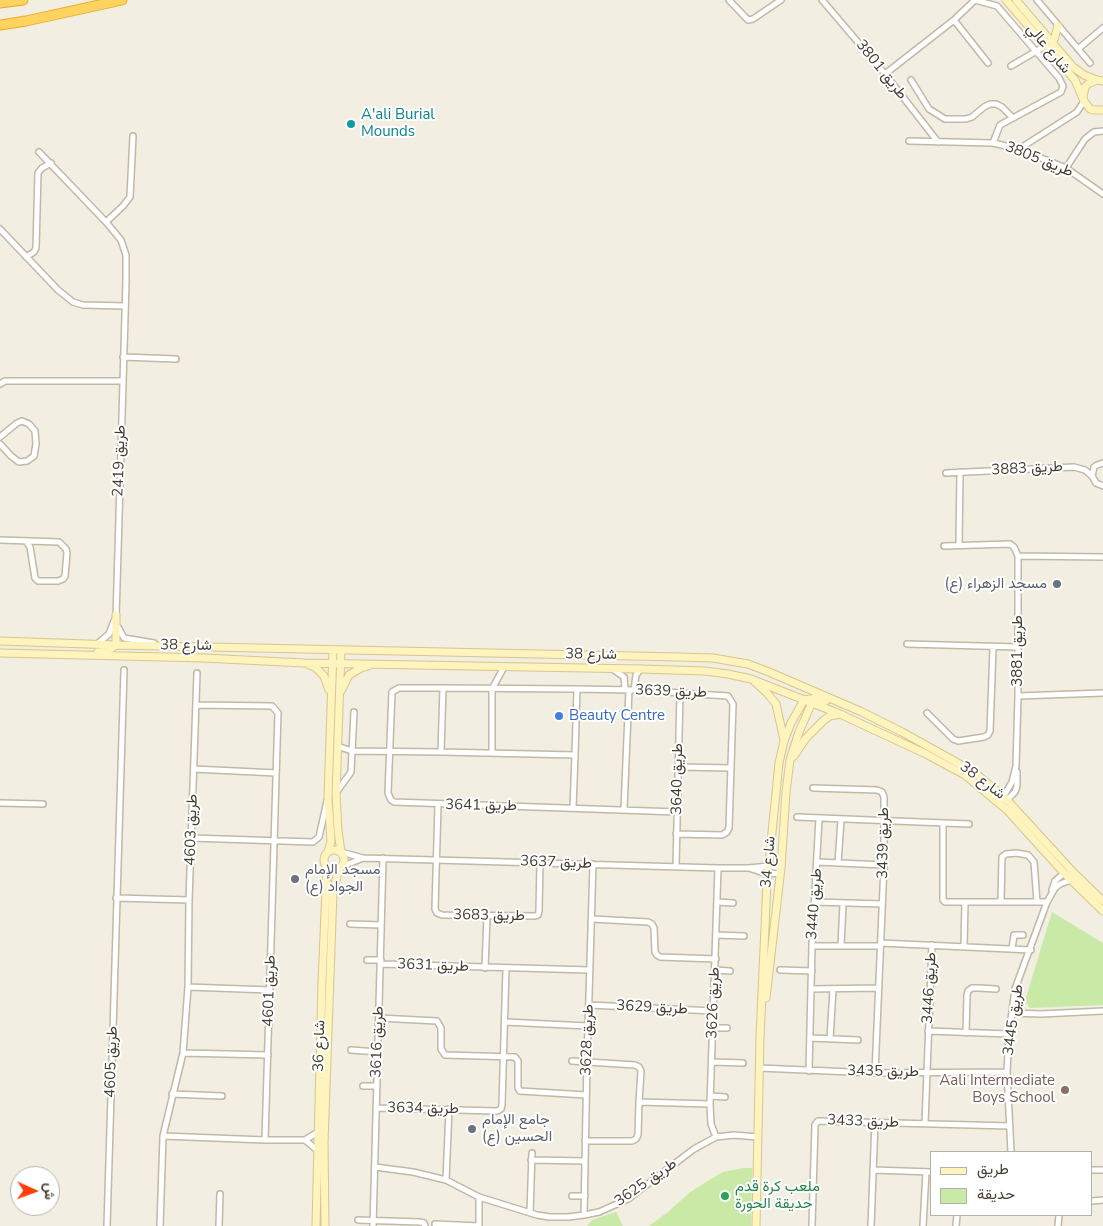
<!DOCTYPE html>
<html>
<head>
<meta charset="utf-8">
<style>
	body { margin:0 }
	#map { position:relative; width:1103px; height:1226px; overflow:hidden; background:#f2eee1; font-family:"Nunito Sans",Vazirmatn,sans-serif }
	canvas { display:block }
	.legend { position:absolute; left:930px; top:1151px; width:162px; height:65px; box-sizing:border-box; background:#fff; border:1px solid #b4b2ad; margin:0; padding:6px 9px; list-style:none; font-size:15px; color:#443e32 }
	.legend li { display:flex; align-items:center; gap:10px; height:25px }
	.legend b { width:25px; border:1px solid #b4b2ad }
	.north { position:absolute; left:10px; top:1166px; width:50px; height:50px; box-sizing:border-box; background:#fff; border:1px solid #b4b2ad; border-radius:50%; rotate:92deg; font-size:14px; font-weight:700; line-height:20px; text-align:center; color:#443e32 }
	.north::after { content:''; display:block; margin:auto; width:18px; height:22px; background:#ff3e0b; clip-path:polygon(50% 0,100% 100%,50% 72%,0 100%) }
</style>
</head>
<body>
<div id="map">
<canvas width="1103" height="1226"></canvas>
<ul class="legend">
<li><b style="height:6px;background:#fff3be"></b>طريق</li>
<li><b style="height:14px;background:#c8eaa6"></b>حديقة</li>
</ul>
<div class="north">ش</div>
</div>
<script>
const ctx = document.querySelector('canvas').getContext('2d');
ctx.lineJoin = 'round';
function fillPath(path, color) { ctx.fillStyle = color; ctx.fill(path, 'evenodd'); }
const shape = rows => new Path2D(rows.map(r => 'M' + r).join(''));
function trace(path, color, width, dash) { ctx.strokeStyle = color; ctx.lineWidth = width; ctx.lineCap = dash ? 'butt' : 'round'; ctx.setLineDash(dash || []); ctx.stroke(path); }
function write(font, color, halo, rows, align = 'center') {
  ctx.font = font + ' "Nunito Sans",Vazirmatn,sans-serif'; ctx.lineWidth = 4; ctx.setLineDash([]); ctx.textBaseline = 'middle'; ctx.strokeStyle = halo; ctx.fillStyle = color; for (const [text, x, y, turn = 0] of rows) {
    ctx.save(); ctx.translate(x, y); ctx.rotate((+turn || 0) * Math.PI / 180); ctx.textAlign = isNaN(turn) ? turn : align; if (halo) ctx.strokeText(text, 0, 0); ctx.fillText(text, 0, 0); ctx.restore();
  }
}
fillPath(shape([
	[1052,912,1103,943,1103,1005,1030,1008,1025,1001],
	[743,1168,752,1168,751,1226,649,1226,668,1212,689,1193,706,1182,723,1172],
	[616,1212,623,1226,587,1226,592,1220]
]), '#c8eaa6');
const street = shape([
	[729,0,748,20,753,19,781,0],
	[822,0,885,74,938,142],
	[975,0,997,6,1059,78,1063,86,1061,92,1000,125,993,143],
	[1037,0,1090,63],
	[954,20,988,63],
	[1078,49,1103,28],
	[1011,66,1045,46],
	[885,74,954,20,975,0],
	[911,80,929,109,945,119,966,119,972,117,984,107,990,104,996,104,1002,107,1013,118],
	[909,141,993,143,1019,149,1066,168,1103,194],
	[1019,149,1077,112,1084,101],
	[39,152,106,222,121,240,126,255,126,282,116,618],
	[1066,168,1085,139,1094,132,1103,131],
	[106,222,123,206,130,197,133,136],
	[0,229,58,290,73,302,83,305,125,306],
	[26,257,34,252,36,248,38,173,42,168,51,163],
	[123,357,176,359],
	[0,384,5,381,122,381],
	[0,437,17,423,22,421,29,424,35,431,36,444,34,456,27,461,19,462,11,456,0,444],
	[946,473,1074,467,1085,470,1092,476,1096,483,1103,486],
	[1092,476,1094,467,1097,465,1103,463],
	[0,540,59,542,66,549,67,553,65,576,63,579,58,581,38,581,35,578,30,547,26,541],
	[959,545,960,472],
	[944,546,1010,544,1014,547,1018,556,1018,696,1016,766,1012,782,1002,799],
	[1018,556,1103,557],
	[118,627,124,638,154,643],
	[97,644,109,634,114,621],
	[907,644,1018,647],
	[614,670,624,677,625,689],
	[443,688,399,688,392,692,388,793,391,800,394,802,677,812],
	[634,690,636,675,641,669],
	[1018,696,1103,693],
	[196,705,272,706,278,713,265,1140],
	[927,713,953,739,958,741,984,737,988,735,990,731,993,648],
	[337,746,352,751,441,752,575,755,573,808],
	[441,752,443,688,577,689],
	[492,753,492,689,504,667],
	[575,755,577,689,634,690,728,696,733,704,729,828,727,832,722,835,676,834],
	[678,767,731,768],
	[194,769,276,773],
	[813,788,877,790,882,792,884,797,884,865,875,1073],
	[336,793,351,772,354,712],
	[1006,801,1015,792,1017,786,1017,772],
	[0,803,43,804],
	[438,805,435,909,437,913,442,915,535,916,538,915,539,911,540,863],
	[624,809,629,690],
	[797,817,969,824],
	[943,823,943,900,945,902,1047,902],
	[191,838,313,842,319,837,327,801],
	[341,852,363,858,718,868,749,868,769,866,781,868],
	[817,862,884,865],
	[838,863,841,820],
	[341,867,363,858],
	[676,867,680,692],
	[749,868,761,872,780,874],
	[1052,890,1055,881,1064,873],
	[116,898,189,900],
	[1001,901,1002,857,1006,854,1016,853,1028,855,1034,862,1037,902],
	[717,902,733,903],
	[815,902,882,904],
	[592,919,648,922,652,924,654,928,655,952,657,955,660,957,716,959],
	[350,924,381,925],
	[716,935,744,936],
	[881,943,1031,950],
	[812,946,880,946],
	[841,946,843,904],
	[964,947,965,902],
	[1012,949,1014,935,1023,935],
	[367,960,381,960],
	[381,964,589,970],
	[485,968,487,916],
	[715,970,730,971],
	[780,970,812,971],
	[188,987,270,990],
	[811,989,879,988],
	[589,1005,714,1011],
	[1012,1013,1041,1014,1103,1011],
	[379,1018,437,1021,441,1028,441,1049,445,1055,515,1057,518,1061,518,1088,520,1091,586,1095],
	[505,1022,588,1026],
	[713,1028,727,1028],
	[928,1031,1009,1034],
	[966,1033,967,995,968,991,972,988,979,988,996,989],
	[810,1038,858,1040],
	[830,1039,833,989],
	[351,1050,378,1052],
	[183,1053,268,1055],
	[572,1061,635,1065,639,1067,641,1071,639,1102,710,1104],
	[712,1062,743,1063],
	[759,1068,875,1073,1007,1072],
	[809,1071,812,946,819,818],
	[363,1086,377,1086],
	[172,1094,222,1096],
	[711,1096,725,1097],
	[376,1108,497,1111,501,1109,502,1105,506,969],
	[925,1123,932,945],
	[163,1136,265,1140,305,1140,318,1132],
	[716,1137,711,1124,710,1104,718,868],
	[305,1140,317,1150],
	[585,1141,632,1141,636,1139,638,1135,639,1102],
	[1011,1152,1007,1072,1009,1034,1015,989,1047,902,1055,888,1060,884,1071,880],
	[531,1160,585,1161],
	[375,1167,413,1172,446,1180,479,1197,537,1215,550,1217,568,1217,584,1215,599,1212,628,1199,694,1149,716,1137,734,1135,758,1137],
	[873,1170,932,1172],
	[1092,1170,1103,1170],
	[446,1180,449,1109],
	[572,1196,585,1196],
	[1092,1201,1103,1200],
	[530,1213,532,1153],
	[584,1215,587,1061,593,864],
	[358,1220,420,1222,424,1223,425,1226],
	[435,1224,479,1226],
	[107,1226,124,670],
	[160,1226,163,1136,183,1053,188,987,189,900,197,673],
	[219,1226,220,1194],
	[373,1226,383,858],
	[479,1226,479,1197],
	[812,1226,815,1125,818,1121,1010,1126],
	[871,1226,875,1122],
	[923,1226,926,1172],
	[956,1226,957,1215],
	[1058,1226,1059,1215]
]);
const secondary = shape([
	[1006,0,1075,80,1084,101],
	[1016,0,1073,67,1084,75,1097,80],
	[1053,43,1058,26],
	[1103,81,1097,80,1088,84,1085,87,1083,97,1084,101,1090,109,1094,110,1103,110],
	[0,641,116,645,679,657,713,658,748,664,769,672,862,712,902,732,974,772,1008,801,1074,873,1103,901],
	[341,650,336,794,338,831,341,852],
	[98,652,108,651,116,645,116,615],
	[0,653,204,658,304,663,641,669,705,671,728,674,751,679,840,714,926,754,965,775,1007,810,1064,873,1103,911],
	[309,665,315,667,324,676,329,690],
	[755,682,768,694,776,704,784,740],
	[341,691,349,675,361,668,368,666],
	[794,756,806,738,824,720,830,716,840,714],
	'324 860a10 10 0 1 1 20 0a10 10 0 1 1-20 0Z',
	[328,852,331,841,328,797,333,650],
	[766,998,781,868,786,792,790,760,799,732,813,700],
	[316,1226,322,982,327,867],
	[325,1226,324,1142,333,892,339,869],
	[756,1226,760,1038,767,882,779,763,784,741,791,723,804,700,817,698,826,701]
]);
const highway = shape([
	[0,3,23,0],
	[0,25,26,21,122,0]
]);
trace(street, '#c1b9a6', 8);
trace(secondary, '#d5c78d', 9);
trace(highway, '#e8ac26', 11);
trace(street, '#fff', 5);
trace(secondary, '#fff3be', 7);
trace(highway, '#ffd35f', 9);
for (const [x, y, r, color] of [
	[351,124,5,"#0f9aa8"],
	[1057,584,5,"#6b7280"],
	[559,716,5,"#3f7fe0"],
	[295,879,5,"#6b7280"],
	[1065,1090,5,"#8d6e63"],
	[472,1129,5,"#6b7280"],
	[725,1196,5,"#2e9e5b"]
]) { const dot = new Path2D(); dot.arc(x, y, r, 0, 2 * Math.PI); ctx.fillStyle = color; ctx.fill(dot); trace(dot, '#fff', 2); }
write('15px', '#443e32', '#fff', [
	["شارع عالي",1048,49,50],
	["طريق 3801",881,70,51],
	["طريق 3805",1039,160,22],
	["طريق 2419",120,461,-88],
	["طريق 3883",1027,469,-3],
	["شارع 38",186,646,1],
	["طريق 3881",1018,651,-90],
	["شارع 38",591,655,1],
	["طريق 3639",671,692,2],
	["طريق 3640",678,779,-89],
	["شارع 38",982,781,37],
	["طريق 3641",481,806,1],
	["طريق 4603",192,830,-88],
	["طريق 3439",884,843,-89],
	["شارع 34",769,862,-85],
	["طريق 3637",556,863,2],
	["طريق 3440",815,904,-86],
	["طريق 3683",489,916,1],
	["طريق 3631",433,966,2],
	["طريق 3446",930,988,-87],
	["طريق 4601",270,991,-88],
	["طريق 3626",714,1003,-88],
	["طريق 3629",652,1008,3],
	["طريق 3445",1014,1020,-82],
	["طريق 3628",588,1040,-88],
	["طريق 3616",378,1042,-88],
	["شارع 36",320,1046,-88],
	["طريق 4605",112,1062,-88],
	["طريق 3435",883,1072,1],
	["طريق 3634",423,1109,1],
	["طريق 3433",863,1122,2],
	["طريق 3625",646,1183,-35]
]);
write('15px', '#0d838f', '#fff', [
	["A'ali Burial",361,115],
	["Mounds",361,132]
], 'left');
write('15px', '#5b616d', '#fff', [
	["مسجد الزهراء (ع)",1047,584,"right"],
	["مسجد الإمام",305,870],
	["الجواد (ع)",305,887],
	["جامع الإمام",482,1120],
	["الحسين (ع)",482,1137]
], 'left');
write('15px', '#366cbe', '#fff', [
	["Beauty Centre",569,716]
], 'left');
write('15px', '#785e54', '#fff', [
	["Aali Intermediate",1055,1081],
	["Boys School",1055,1098]
], 'right');
write('15px', '#27864d', '#fff', [
	["ملعب كرة قدم",735,1187],
	["حديقة الحورة",735,1204]
], 'left');
</script>
</body>
</html>
